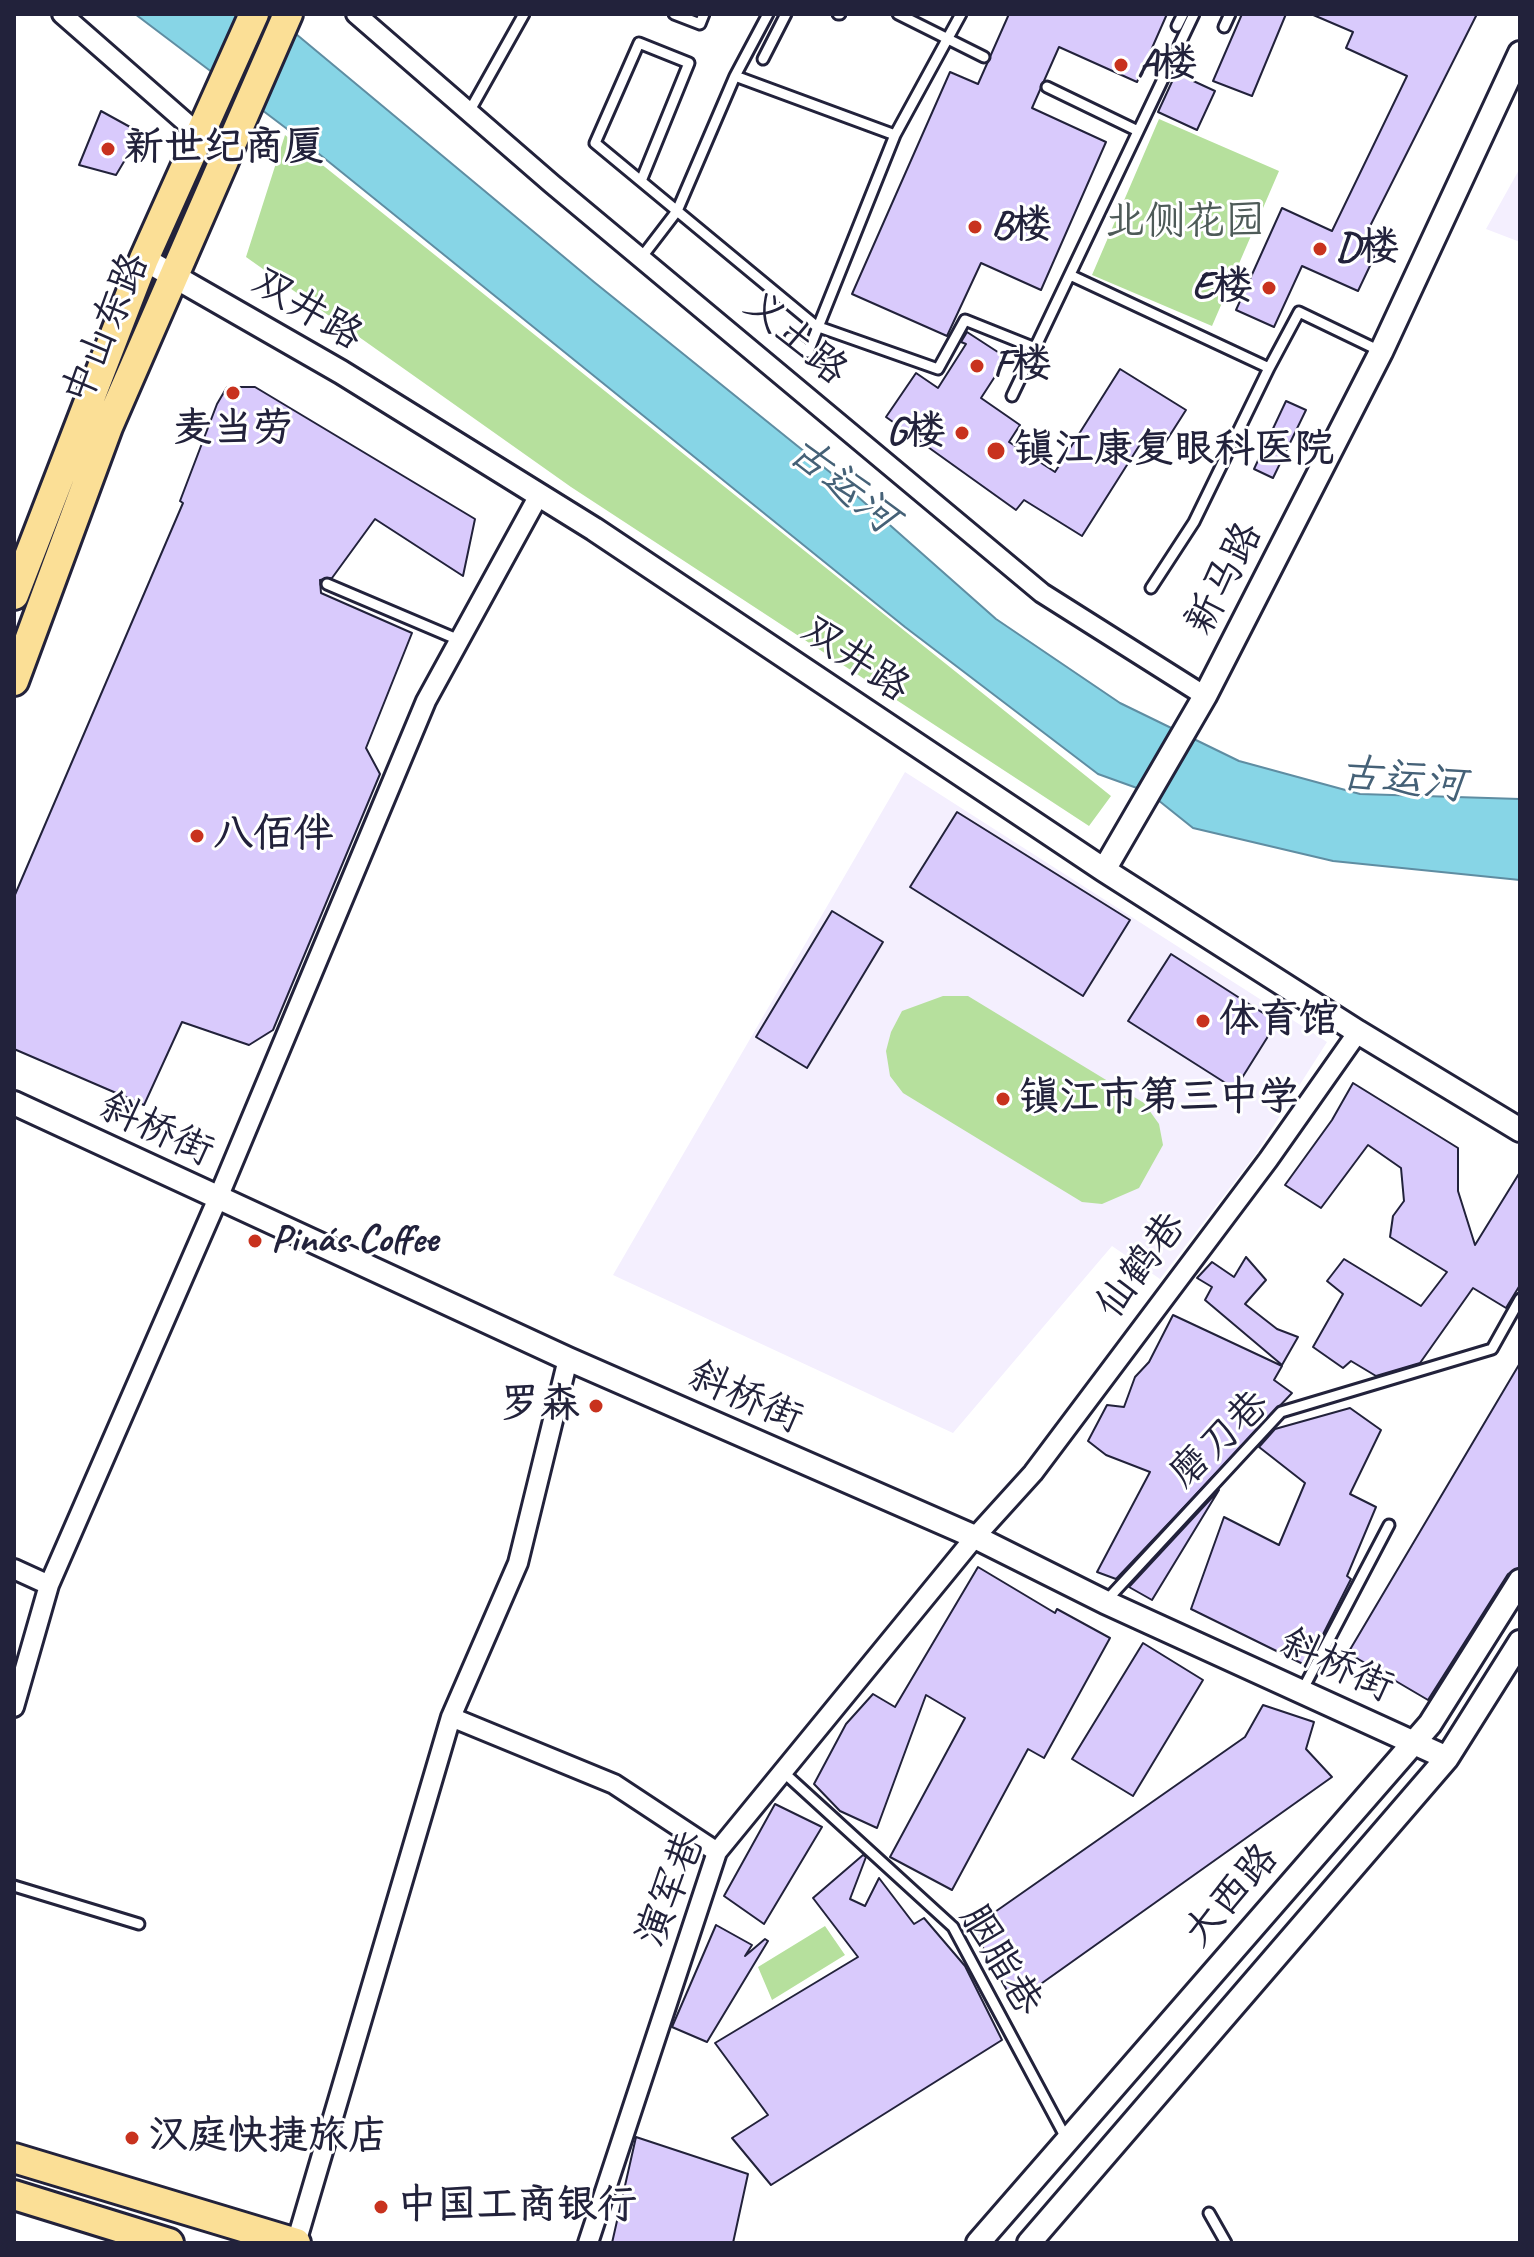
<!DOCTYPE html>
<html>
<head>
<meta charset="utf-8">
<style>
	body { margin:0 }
	#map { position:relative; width:1534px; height:2257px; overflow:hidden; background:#fff; font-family:Caveat,sans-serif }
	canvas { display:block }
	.frame { position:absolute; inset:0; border:16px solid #22223b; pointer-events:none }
</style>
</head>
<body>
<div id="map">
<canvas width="1534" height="2257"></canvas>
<div class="frame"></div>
</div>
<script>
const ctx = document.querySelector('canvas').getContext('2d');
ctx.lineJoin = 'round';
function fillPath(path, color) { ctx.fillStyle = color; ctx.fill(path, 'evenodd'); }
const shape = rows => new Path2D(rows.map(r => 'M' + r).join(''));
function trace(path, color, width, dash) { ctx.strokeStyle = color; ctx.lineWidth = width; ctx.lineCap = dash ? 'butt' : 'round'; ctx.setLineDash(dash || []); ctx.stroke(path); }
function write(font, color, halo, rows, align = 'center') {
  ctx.font = font + ' Caveat,"LXGW WenKai TC",sans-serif'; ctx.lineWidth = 6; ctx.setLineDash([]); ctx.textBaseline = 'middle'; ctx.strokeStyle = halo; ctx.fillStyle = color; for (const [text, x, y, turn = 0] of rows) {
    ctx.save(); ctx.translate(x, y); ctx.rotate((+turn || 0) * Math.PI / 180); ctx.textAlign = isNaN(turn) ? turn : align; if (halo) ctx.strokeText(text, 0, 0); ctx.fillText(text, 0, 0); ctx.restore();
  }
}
fillPath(shape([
	[1520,168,1520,242,1486,229],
	[905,772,1327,1042,1255,1155,1160,1279,1112,1246,953,1433,613,1275]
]), '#f4effe');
fillPath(shape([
	[1159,119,1279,171,1212,326,1092,275],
	[285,135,1111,796,1089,826,571,487,246,257],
	[943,996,968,996,1144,1103,1159,1124,1163,1145,1139,1188,1102,1204,1082,1202,903,1093,890,1076,886,1051,891,1032,902,1011],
	[825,1926,845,1955,772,2000,758,1967]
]), '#b6e09d');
const water = shape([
	[135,14,272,14,594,282,831,473,996,619,1120,703,1239,761,1360,794,1520,799,1520,880,1333,861,1193,828,1148,792,1098,774,905,627,303,141,135,14]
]);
fillPath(water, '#87d5e6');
trace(water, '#5f8da2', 2);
const building = shape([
	[1009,14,1167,14,1137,82,1059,47,1032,108,1106,142,1041,290,981,263,947,336,852,294,950,72,978,84,1009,14],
	[1242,14,1286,14,1252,96,1213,81,1242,14],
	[1311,14,1477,14,1361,244,1377,251,1358,291,1302,266,1274,327,1236,310,1282,208,1332,231,1407,76,1346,48,1353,32,1311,14],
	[1176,73,1215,91,1197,130,1158,112,1176,73],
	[101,111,141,133,116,175,79,165,101,111],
	[967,332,1007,358,981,398,1020,425,1009,442,1055,472,1120,369,1186,410,1163,446,1146,435,1082,536,1024,500,1016,510,886,417,916,373,938,388,966,344,961,342,967,332],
	[227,387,255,387,475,519,463,576,375,519,332,578,320,580,321,593,412,633,366,748,380,774,273,1030,249,1045,182,1022,144,1105,14,1049,14,897,183,503,180,501,217,404,227,387],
	[1286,401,1306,410,1273,478,1254,469,1286,401],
	[957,812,1130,920,1083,996,910,887,957,812],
	[832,911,883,942,807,1068,756,1037,832,911],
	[1171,954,1277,1022,1235,1089,1128,1021,1171,954],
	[1353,1083,1458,1148,1458,1191,1475,1245,1520,1172,1520,1285,1506,1308,1473,1288,1420,1363,1376,1376,1351,1361,1343,1368,1313,1347,1343,1294,1327,1281,1344,1259,1421,1306,1447,1272,1390,1237,1393,1216,1404,1201,1401,1168,1368,1145,1321,1208,1285,1185,1332,1120,1353,1083],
	[1246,1257,1266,1280,1245,1304,1277,1329,1298,1337,1282,1365,1205,1300,1212,1287,1197,1278,1212,1262,1234,1277,1246,1257],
	[1173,1315,1282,1366,1274,1380,1292,1393,1116,1579,1097,1572,1150,1472,1106,1455,1088,1441,1107,1405,1124,1407,1135,1377,1149,1362,1173,1315],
	[1520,1363,1520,1567,1508,1574,1428,1700,1348,1653,1520,1363],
	[1350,1408,1381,1430,1350,1494,1376,1507,1347,1576,1351,1579,1307,1666,1191,1609,1224,1517,1279,1545,1305,1483,1259,1447,1275,1429,1350,1408],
	[1219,1490,1152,1600,1129,1587,1219,1490],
	[978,1567,1055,1613,1057,1609,1110,1638,1044,1758,1028,1749,952,1890,890,1857,965,1718,926,1695,877,1828,840,1811,814,1784,846,1724,873,1694,895,1707,978,1567],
	[1143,1643,1203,1680,1133,1796,1072,1759,1143,1643],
	[1263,1705,1314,1722,1306,1749,1332,1777,1014,2003,972,1928,1245,1737,1263,1705],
	[775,1804,822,1827,764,1924,724,1896,775,1804],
	[863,1855,866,1857,850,1899,865,1906,879,1878,914,1924,924,1918,965,1966,1002,2040,771,2185,732,2138,768,2115,715,2043,858,1957,813,1898,863,1855],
	[716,1925,752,1945,745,1956,765,1939,768,1941,707,2042,672,2027,716,1925],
	[636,2137,748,2174,733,2243,612,2243,636,2137]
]);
fillPath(building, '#d9cafc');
trace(building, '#22223b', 2);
const service = shape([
	[674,14,700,24,704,14],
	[838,14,840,14],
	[898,14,984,57],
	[1177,26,1183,14],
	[1224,27,1230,14],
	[763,59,786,14],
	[735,76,768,14],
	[1047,87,1138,131],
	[469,112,524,14],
	[641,181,689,63,639,43,595,143,816,326,938,369,965,320,1035,348],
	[641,258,677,211,735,76,895,135],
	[1070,275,1269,368,1299,312,1380,351],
	[790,338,808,352,895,135,961,14],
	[1012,396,1194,14],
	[327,584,459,640],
	[1151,588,1194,522,1269,368],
	[1105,1602,1281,1412,1492,1349,1520,1299],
	[1303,1689,1389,1525],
	[781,1770,953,1927,1066,2138],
	[14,1886,139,1924],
	[1209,2213,1226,2243]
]);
const minor = shape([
	[62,14,199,134],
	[356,14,552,184,1042,593,1205,696],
	[14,1569,49,1585],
	[14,1707,49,1585,218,1198,426,701,539,495],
	[451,1717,614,1784,717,1852],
	[296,2243,451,1717,518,1563,568,1359],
	[588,2243,717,1852,975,1537,1033,1473,1268,1160,1358,1032]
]);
const tertiary = shape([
	[144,259,341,372,594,529,1104,870,1358,1032,1520,1130],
	[1104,870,1205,696,1381,352,1520,53],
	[14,1103,568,1359,975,1537,1105,1602,1447,1758],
	[978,2243,1430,1724,1520,1581],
	[1029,2243,1447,1758,1520,1642]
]);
const primary = shape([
	[14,595,144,259,254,14],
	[14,681,108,427,288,14],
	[14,2158,296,2243],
	[14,2195,169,2243]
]);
trace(service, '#22223b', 15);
trace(minor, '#22223b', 24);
trace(tertiary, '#22223b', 28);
trace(primary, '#22223b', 34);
trace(service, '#fff', 9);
trace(minor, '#fff', 18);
trace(tertiary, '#fff', 22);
trace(primary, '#fbdf96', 28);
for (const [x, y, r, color] of [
	[1121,65,8,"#c8321e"],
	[108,149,8,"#c8321e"],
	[975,227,8,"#c8321e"],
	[1320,249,8,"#c8321e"],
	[1269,288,8,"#c8321e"],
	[977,366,8,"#c8321e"],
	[233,393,8,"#c8321e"],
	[962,433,8,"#c8321e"],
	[996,451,10,"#c8321e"],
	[197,836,8,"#c8321e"],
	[1203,1021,8,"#c8321e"],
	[1003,1099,8,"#c8321e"],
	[255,1241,8,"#c8321e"],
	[596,1406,8,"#c8321e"],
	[132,2138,8,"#c8321e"],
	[381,2207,8,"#c8321e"]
]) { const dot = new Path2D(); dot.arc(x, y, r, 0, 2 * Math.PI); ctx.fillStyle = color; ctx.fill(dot); trace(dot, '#fff', 3); }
write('bold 40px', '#22223b', '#fff', [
	["A楼",1137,65],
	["新世纪商厦",124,149],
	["B楼",991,227],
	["D楼",1336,249],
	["E楼",1253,288,"right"],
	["F楼",993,366],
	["麦当劳",233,430,"center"],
	["G楼",946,433,"right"],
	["镇江康复眼科医院",1014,451],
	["八佰伴",213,836],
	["体育馆",1219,1021],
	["镇江市第三中学",1019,1099],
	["Pinás Coffee",271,1241],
	["罗森",580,1406,"right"],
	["汉庭快捷旅店",148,2138],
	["中国工商银行",397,2207]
], 'left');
write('40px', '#4e5b58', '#fff', [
	["北侧花园",1185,223]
]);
write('40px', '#22223b', '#fff', [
	["双井路",307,310,31],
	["中山东路",107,329,-67],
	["义土路",795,339,40],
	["新马路",1225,579,-63],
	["双井路",855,660,34],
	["斜桥街",156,1130,25],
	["仙鹤巷",1142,1266,-53],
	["斜桥街",745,1398,24],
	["磨刀巷",1220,1440,-44],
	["斜桥街",1336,1666,25],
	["演军巷",672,1889,-68],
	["大西路",1232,1896,-49],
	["胭脂巷",1000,1961,59]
]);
write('italic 42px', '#456177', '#fff', [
	["古运河",842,486,39],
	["古运河",1402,781,6]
]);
</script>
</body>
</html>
